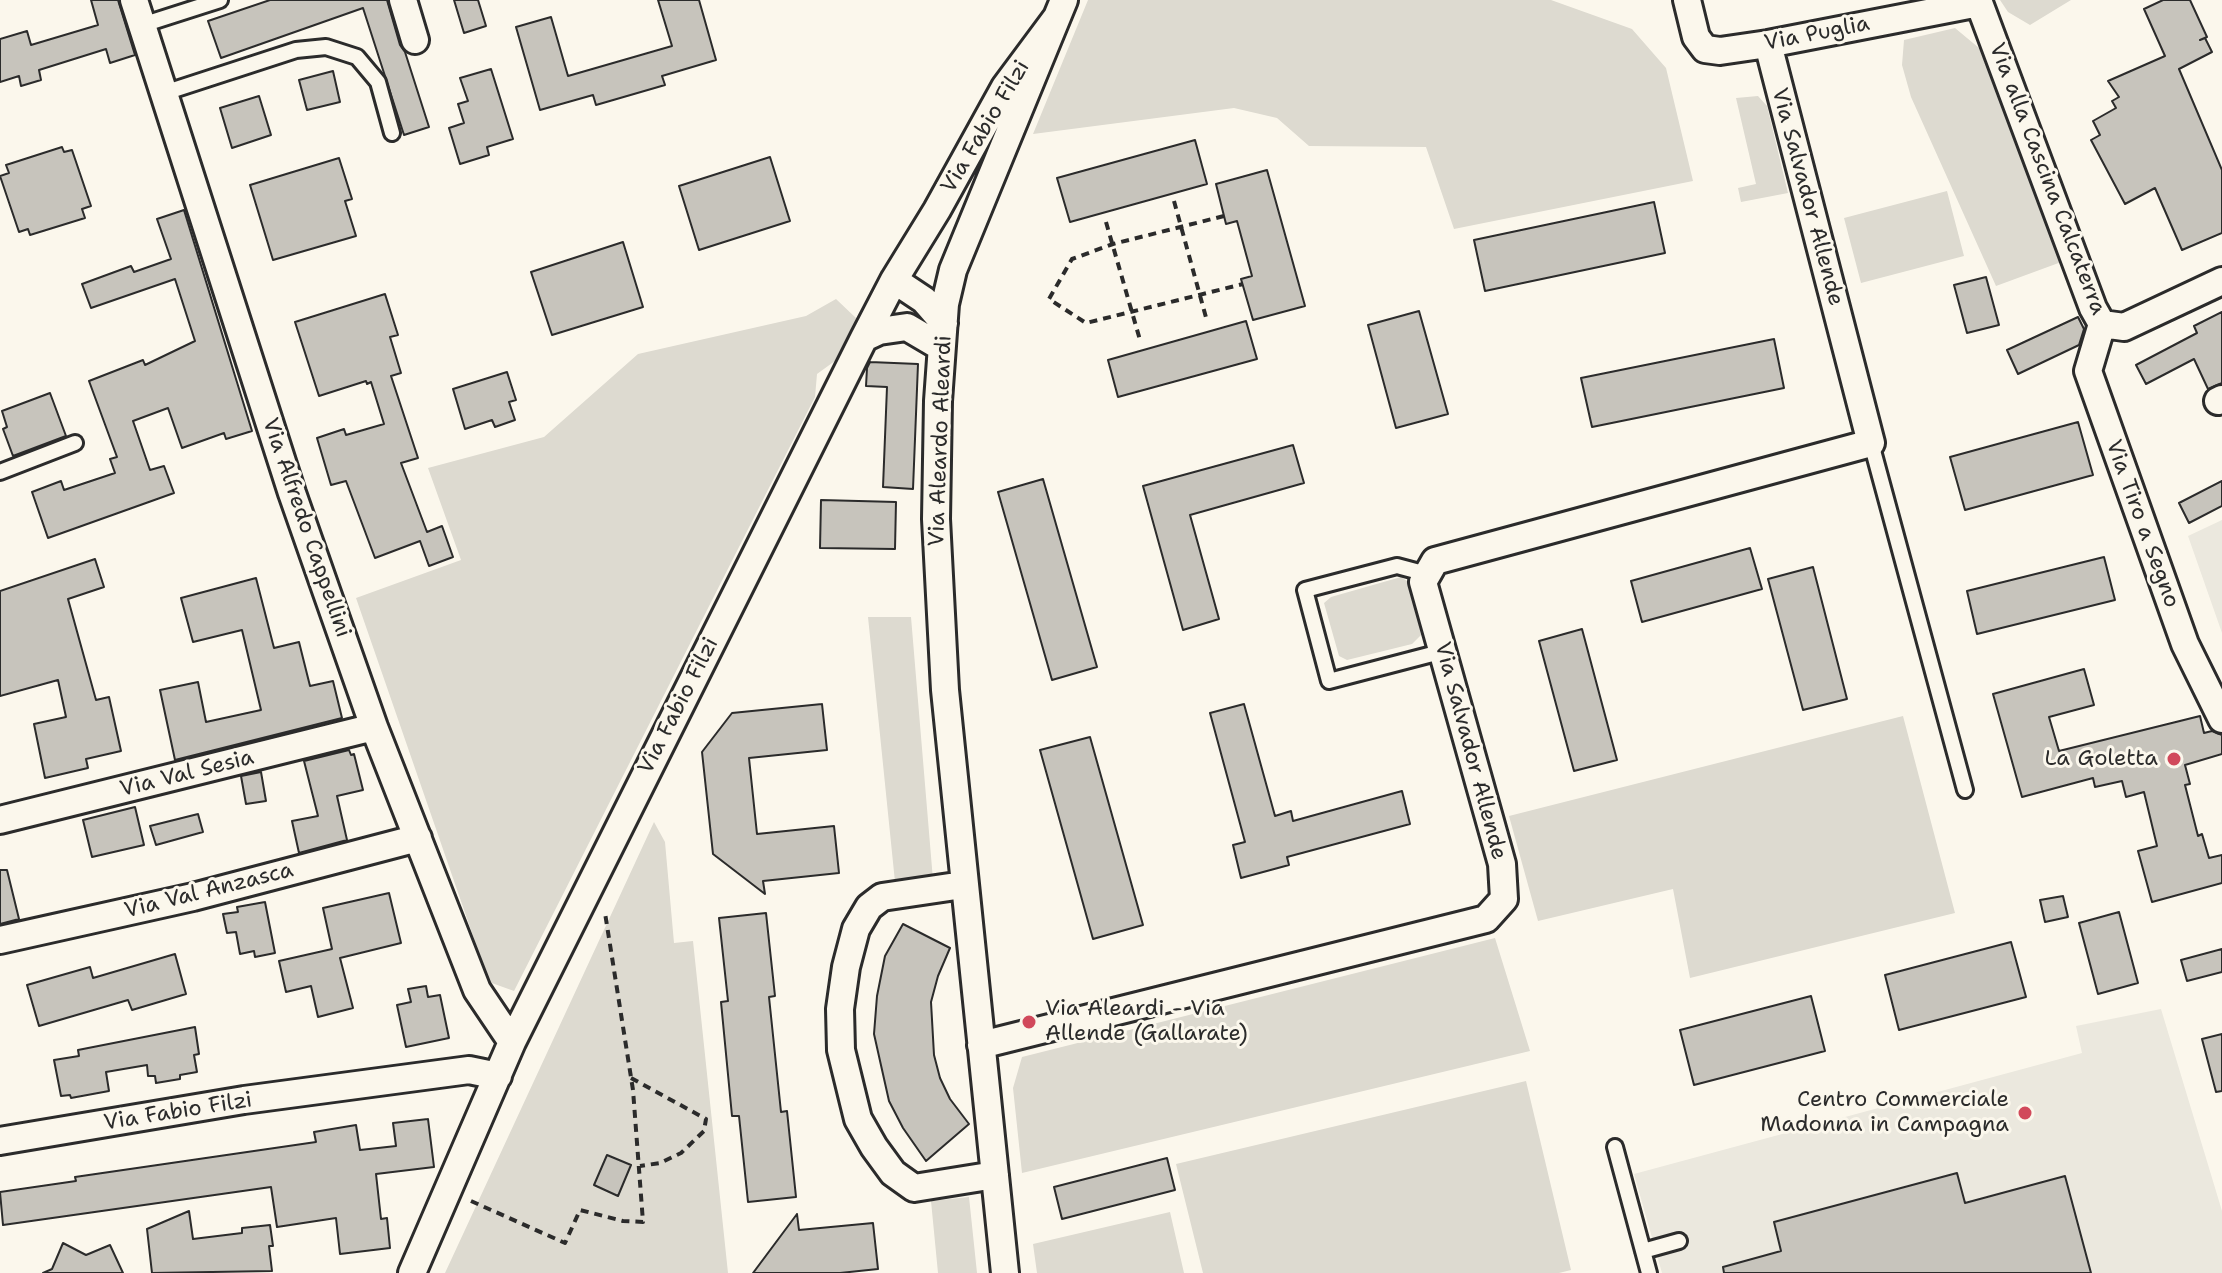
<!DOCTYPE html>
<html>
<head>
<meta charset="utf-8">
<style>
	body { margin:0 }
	canvas { display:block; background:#fbf7ec }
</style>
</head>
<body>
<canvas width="2222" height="1273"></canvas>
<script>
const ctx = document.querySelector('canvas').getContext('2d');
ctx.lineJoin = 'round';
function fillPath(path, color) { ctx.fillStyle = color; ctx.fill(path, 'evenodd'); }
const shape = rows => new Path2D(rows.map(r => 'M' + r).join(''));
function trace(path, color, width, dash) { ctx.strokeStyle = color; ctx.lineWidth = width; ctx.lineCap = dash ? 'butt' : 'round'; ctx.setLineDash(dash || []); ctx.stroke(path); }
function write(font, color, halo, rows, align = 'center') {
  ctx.font = font + ' "Shantell Sans",sans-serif'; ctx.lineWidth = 6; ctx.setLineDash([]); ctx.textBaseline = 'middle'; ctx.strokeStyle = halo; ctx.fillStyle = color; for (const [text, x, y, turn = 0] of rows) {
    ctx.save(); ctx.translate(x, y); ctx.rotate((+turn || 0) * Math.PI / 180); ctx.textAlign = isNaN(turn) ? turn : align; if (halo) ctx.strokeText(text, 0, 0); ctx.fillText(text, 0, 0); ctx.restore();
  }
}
fillPath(shape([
	[2222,520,2222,633,2188,536],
	[2161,1009,2222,1211,2222,1273,1662,1273,1634,1174,2082,1053,2076,1026]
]), '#ebe8de');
fillPath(shape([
	[1088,0,1551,0,1632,29,1666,68,1693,181,1454,229,1426,147,1309,146,1277,118,1234,108,1033,134],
	[2000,0,2071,0,2030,25,2008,12],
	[1955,28,1979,48,2064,261,1996,286,1911,97,1902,65,1904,40],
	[1758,96,1767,106,1788,193,1741,202,1738,188,1756,184,1736,98],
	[1947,191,1964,256,1861,283,1844,218],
	[836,299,856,318,850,350,817,374,815,397,514,991,489,982,356,598,461,560,428,468,544,437,638,354,806,316],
	[1401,577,1410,583,1421,635,1412,644,1347,660,1339,656,1324,603,1331,597],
	[868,617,911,617,933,880,895,882],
	[1903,716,1955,913,1690,978,1673,889,1538,921,1509,816],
	[654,822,665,842,674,943,693,941,728,1273,445,1273],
	[1495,938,1530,1051,1022,1173,1013,1088,1022,1057],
	[1526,1081,1571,1270,1559,1273,1203,1273,1176,1164],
	[969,1197,977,1273,938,1273,931,1201],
	[1170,1212,1184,1273,1037,1273,1033,1244]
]), '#dddad0');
const building = shape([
	[91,0,118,0,135,55,110,63,106,49,39,70,41,80,21,86,19,76,0,82,0,39,27,31,31,45,98,25,91,0],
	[270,0,387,0,400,45,405,52,429,127,404,135,363,8,221,58,208,21,270,0],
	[454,0,478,0,486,26,464,33,454,0],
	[658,0,699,0,716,60,662,76,665,85,596,105,593,95,540,110,516,27,551,17,568,76,672,46,658,0],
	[2163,0,2190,0,2207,37,2200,40,2205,38,2212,52,2179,69,2222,170,2222,233,2182,250,2155,188,2125,204,2091,140,2100,135,2093,121,2116,108,2112,101,2119,97,2108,81,2165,56,2144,9,2163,0],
	[491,69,513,139,487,147,489,155,460,164,449,128,464,123,458,104,468,101,460,78,491,69],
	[333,71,340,102,307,110,299,80,333,71],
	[259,96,271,135,232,148,220,108,259,96],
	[1195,140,1207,184,1070,222,1057,178,1195,140],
	[62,147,64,152,72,150,91,206,82,209,85,218,30,235,28,229,19,232,0,176,9,173,6,165,62,147],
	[770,157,790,221,699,250,679,186,770,157],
	[339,158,352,199,345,201,356,236,273,260,250,185,339,158],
	[1267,170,1305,306,1253,320,1241,279,1252,276,1237,221,1226,224,1216,184,1267,170],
	[1654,202,1665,253,1485,291,1474,240,1654,202],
	[184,210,252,431,226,439,224,433,182,448,168,408,133,421,150,470,164,466,174,493,48,538,32,492,61,481,64,490,115,473,110,459,117,457,89,381,143,360,145,365,195,341,175,279,91,308,82,284,131,266,134,272,171,259,157,219,184,210],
	[623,242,643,307,552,335,531,272,623,242],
	[1986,277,1999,325,1967,333,1954,285,1986,277],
	[385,294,398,335,390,337,401,373,391,376,418,458,401,463,427,532,442,526,453,557,429,566,420,541,375,558,346,481,331,485,317,438,344,429,346,435,384,424,371,382,367,384,366,381,319,396,295,322,385,294],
	[1419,311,1448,414,1396,428,1368,325,1419,311],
	[2222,312,2222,383,2208,389,2194,359,2146,384,2136,365,2197,333,2194,326,2222,312],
	[2078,317,2084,329,2079,345,2018,374,2007,350,2078,317],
	[1246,321,1257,359,1118,397,1108,360,1246,321],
	[1774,339,1784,388,1592,427,1581,378,1774,339],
	[870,362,918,364,913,489,883,487,887,387,866,386,867,368,870,362],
	[507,372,516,400,509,402,515,420,495,427,492,420,465,429,453,389,507,372],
	[50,393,66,436,13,456,3,429,7,427,2,411,50,393],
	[2078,422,2093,475,1965,510,1950,457,2078,422],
	[1293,445,1304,483,1190,515,1219,619,1183,630,1143,486,1293,445],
	[1043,479,1097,667,1052,680,998,492,1043,479],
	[2222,481,2222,506,2189,523,2179,503,2222,481],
	[821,500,896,502,895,549,820,548,821,500],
	[1750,548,1762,589,1642,622,1631,581,1750,548],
	[2104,557,2115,600,1977,634,1967,591,2104,557],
	[95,559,104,587,68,599,96,700,109,697,121,751,86,759,88,768,45,778,34,724,66,717,58,680,0,696,0,591,95,559],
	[1813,567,1847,699,1803,710,1768,579,1813,567],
	[256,578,274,648,299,642,310,686,333,681,342,718,175,760,160,690,198,682,206,722,261,710,242,630,193,642,181,598,256,578],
	[1582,629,1617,760,1574,771,1539,641,1582,629],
	[2084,669,2094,705,2049,717,2059,751,2200,716,2204,733,2212,731,2222,735,2222,754,2185,765,2190,784,2185,785,2198,836,2202,834,2209,858,2222,855,2222,883,2152,902,2138,851,2157,846,2144,792,2126,797,2122,781,2095,787,2093,778,2022,797,1993,694,2084,669],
	[822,704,827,750,749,758,757,834,834,826,839,873,763,881,765,894,713,854,702,752,732,713,822,704],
	[1244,704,1275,816,1291,811,1293,821,1402,791,1410,824,1287,857,1289,865,1241,878,1233,845,1245,842,1210,713,1244,704],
	[1090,737,1143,925,1093,939,1040,750,1090,737],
	[349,750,351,755,354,754,363,790,337,796,347,840,299,853,292,821,318,816,304,761,349,750],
	[261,772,266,801,246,804,241,776,261,772],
	[135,807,144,845,92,857,83,820,135,807],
	[198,814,203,832,156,845,150,826,198,814],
	[0,870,7,870,19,919,0,924,0,870],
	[389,893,401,943,340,958,353,1008,318,1017,311,986,286,992,279,961,332,949,323,908,389,893],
	[2063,896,2068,917,2045,922,2040,900,2063,896],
	[265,902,275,953,255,957,254,951,240,954,236,932,227,933,223,914,238,912,237,907,265,902],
	[2119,912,2138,983,2098,994,2079,923,2119,912],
	[766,913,775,996,769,997,781,1112,787,1111,796,1197,748,1202,739,1116,732,1116,721,1002,728,1001,719,918,766,913],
	[903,924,950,948,938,976,931,1002,934,1055,940,1078,950,1099,969,1124,926,1161,903,1128,889,1101,874,1034,877,996,885,956,903,924],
	[2011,942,2026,997,1899,1030,1885,975,2011,942],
	[2222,949,2222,972,2187,981,2181,960,2222,949],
	[175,954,186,994,132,1010,128,1000,39,1026,27,985,90,967,93,978,175,954],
	[426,986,428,997,440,995,449,1038,406,1047,397,1005,411,1002,408,989,426,986],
	[1811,996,1825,1051,1694,1085,1680,1030,1811,996],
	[195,1027,199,1054,194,1055,197,1072,180,1075,180,1079,156,1083,155,1076,148,1076,147,1065,106,1072,109,1091,71,1098,70,1095,61,1096,54,1060,79,1056,78,1050,195,1027],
	[2222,1034,2222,1091,2216,1092,2202,1039,2222,1034],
	[428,1119,434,1167,376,1174,381,1219,387,1218,390,1248,340,1254,336,1218,277,1227,271,1187,3,1225,0,1192,76,1181,75,1177,316,1142,314,1132,356,1125,360,1150,396,1146,393,1123,428,1119],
	[607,1155,631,1165,618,1196,594,1185,607,1155],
	[1167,1158,1175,1190,1062,1219,1054,1187,1167,1158],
	[1957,1173,1965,1203,2065,1176,2091,1273,1724,1273,1723,1267,1781,1251,1774,1222,1957,1173],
	[189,1211,193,1239,242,1233,242,1228,270,1225,273,1246,269,1246,272,1271,152,1273,147,1229,189,1211],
	[797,1214,799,1230,873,1223,878,1269,840,1273,753,1273,797,1214],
	[63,1243,86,1255,110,1245,123,1273,43,1273,52,1269,63,1243]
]);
fillPath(building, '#c7c4bc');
trace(building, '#2b2b2b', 2);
const service = shape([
	[142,25,220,0],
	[164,93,296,50,326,47,357,57,378,82,392,133],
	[1871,443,1965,790],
	[0,472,75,443],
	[1427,574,1397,566,1305,590,1329,681,1444,651],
	[1615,1147,1649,1273],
	[1643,1251,1679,1241]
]);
const minor = shape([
	[134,0,292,493,374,727,477,990,512,1042],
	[403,0,415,40],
	[1687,0,1696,37,1705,49,1720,51,1768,44,1979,3],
	[1978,0,2093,308,2102,324,2124,327,2222,281],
	[894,280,924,300,944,323],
	[2102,324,2088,371,2185,644,2222,719],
	[864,338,879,331,907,327,941,347],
	[2218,401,2222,399],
	[0,820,374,727],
	[963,885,882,897,869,907,856,929,846,967,840,1009,841,1050,858,1119,874,1147,893,1173,914,1188,995,1175],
	[0,940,193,897,418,838],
	[981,1045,1486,919,1504,899,1502,864,1423,582,1435,561,1871,443,1768,44],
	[0,1141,244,1100,469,1070,498,1076],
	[412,1273,512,1042,864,338,894,280,937,210,1005,87,1057,17],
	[1005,1273,945,690,936,519,938,401,945,304,953,270,1064,0]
]);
trace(service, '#2b2b2b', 20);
trace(minor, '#2b2b2b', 32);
trace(shape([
	[1174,201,1207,321],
	[1224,216,1113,244,1072,259,1049,299,1086,323,1243,284],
	[1106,222,1140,340],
	[631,1078,706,1119,704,1131,681,1153,660,1163,640,1166],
	[471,1201,565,1243,580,1210,623,1221,643,1222,633,1090,605,913]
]), '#2b2b2b', 4, [8, 6]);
trace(service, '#fbf7ec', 14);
trace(minor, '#fbf7ec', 26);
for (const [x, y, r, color] of [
	[2174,759,8,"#d1495b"],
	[1029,1022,8,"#d1495b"],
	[2025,1113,8,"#d1495b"]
]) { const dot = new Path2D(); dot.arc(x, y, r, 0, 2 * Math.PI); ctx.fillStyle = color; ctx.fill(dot); trace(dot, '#fbf7ec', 3); }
write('22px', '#2b2b2b', '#fbf7ec', [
	["Via Puglia",1817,34,-11],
	["Via Fabio Filzi",986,127,-59],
	["Via alla Cascina Calcaterra",2047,179,69],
	["Via Salvador Allende",1807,197,75],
	["Via Aleardo Aleardi",941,441,-88],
	["Via Tiro a Segno",2142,524,70],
	["Via Alfredo Cappellini",306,528,71],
	["Via Fabio Filzi",679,706,-63],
	["Via Salvador Allende",1470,751,75],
	["Via Val Sesia",187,774,-14],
	["Via Val Anzasca",209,891,-14],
	["Via Fabio Filzi",178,1112,-9]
]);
write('22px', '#2b2b2b', '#fbf7ec', [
	["La Goletta",2158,759],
	["Via Aleardi - Via",1045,1009,"left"],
	["Allende (Gallarate)",1045,1034,"left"],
	["Centro Commerciale",2009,1100],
	["Madonna in Campagna",2009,1125]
], 'right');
</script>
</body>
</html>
